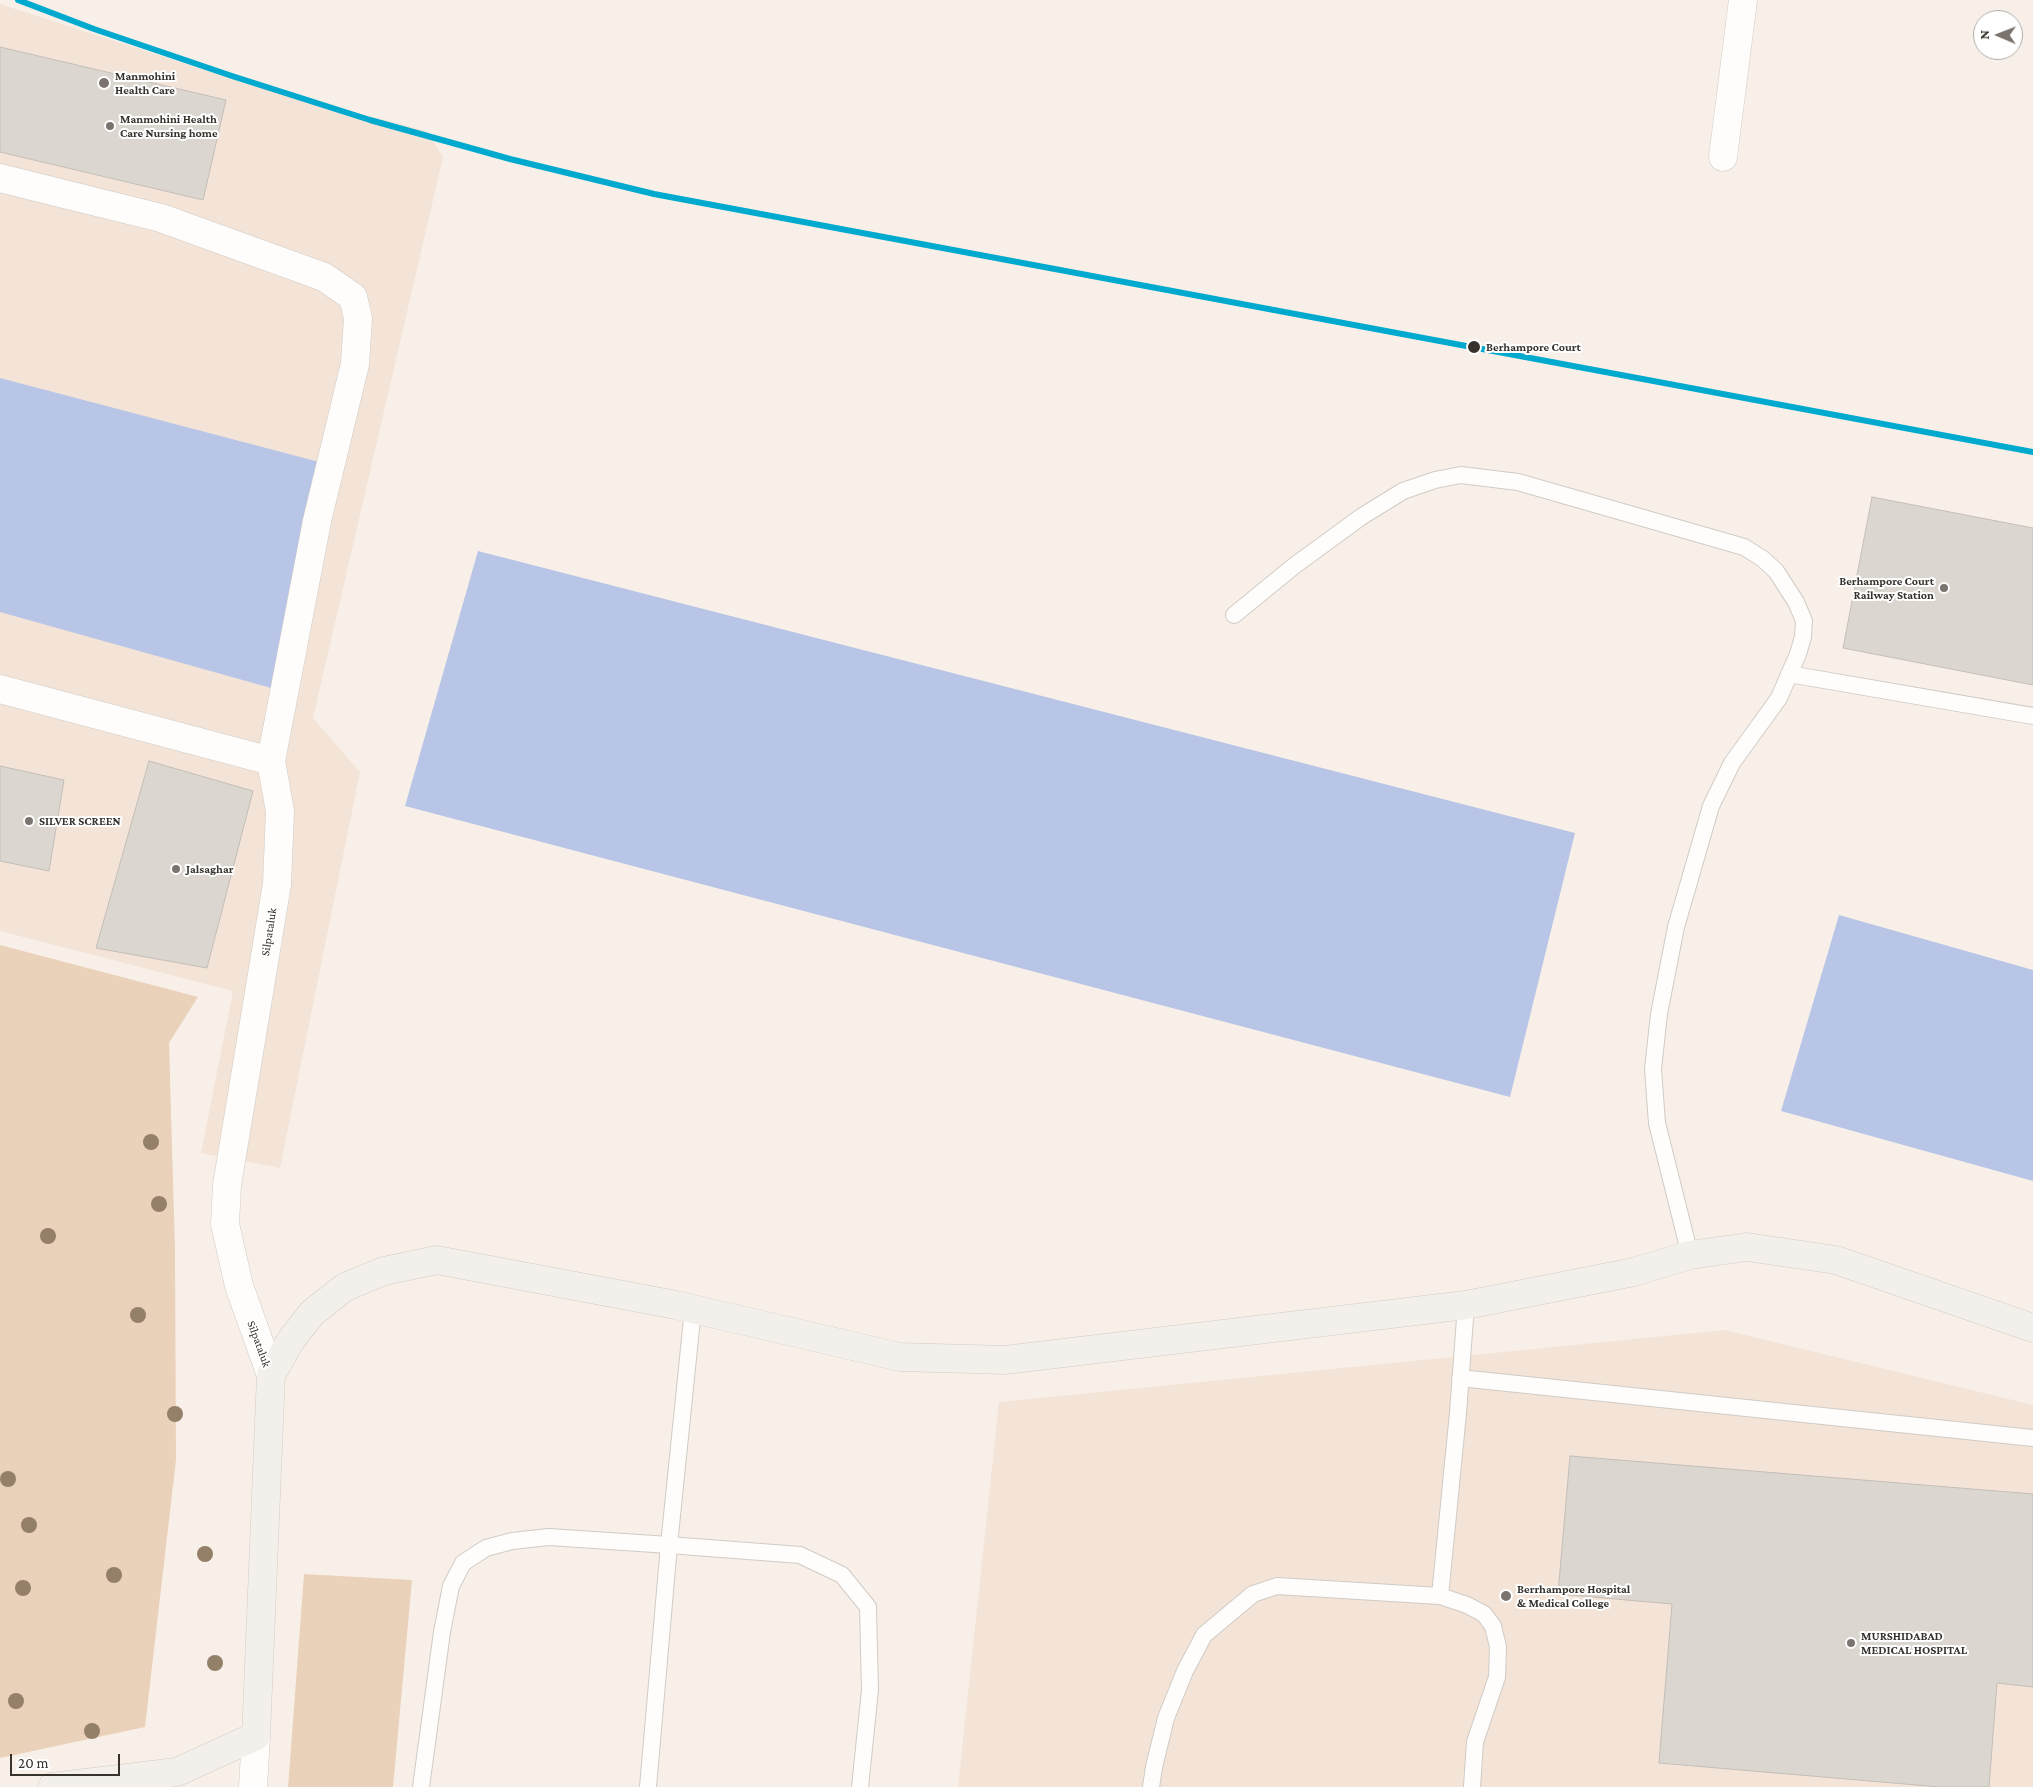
<!DOCTYPE html>
<html>
<head>
<meta charset="utf-8">
<style>
	body { margin:0 }
	#map { position:relative; width:2033px; height:1787px; overflow:hidden; background:#f8f0e8; font-family:"Crimson Pro",serif }
	canvas { display:block }
	.north { position:absolute; left:1973px; top:10px; width:50px; height:50px; box-sizing:border-box; background:#fff; border:1px solid #afadab; border-radius:50%; rotate:271deg; font-size:14px; font-weight:700; line-height:20px; text-align:center; color:#37322c }
	.north::after { content:''; display:block; margin:auto; width:18px; height:22px; background:#7b746e; clip-path:polygon(50% 0,100% 100%,50% 72%,0 100%) }
	.scale { position:absolute; left:10px; top:1754px; width:110px; height:22px; box-sizing:border-box; border:2px solid #37322c; border-top:0; padding-left:6px; font-size:15px; line-height:18px; white-space:nowrap; color:#37322c; -webkit-text-stroke:4px #fff; paint-order:stroke }
</style>
</head>
<body>
<div id="map">
<canvas width="2033" height="1787"></canvas>
<div class="north">N</div>
<div class="scale">20 m</div>
</div>
<script>
const ctx = document.querySelector('canvas').getContext('2d');
ctx.lineJoin = 'round';
function fillPath(path, color) { ctx.fillStyle = color; ctx.fill(path, 'evenodd'); }
const shape = rows => new Path2D(rows.map(r => 'M' + r).join(''));
function trace(path, color, width, dash) { ctx.strokeStyle = color; ctx.lineWidth = width; ctx.lineCap = dash ? 'butt' : 'round'; ctx.setLineDash(dash || []); ctx.stroke(path); }
function write(font, color, halo, rows, align = 'center') {
  ctx.font = font + ' "Crimson Pro",serif'; ctx.lineWidth = 4; ctx.setLineDash([]); ctx.textBaseline = 'middle'; ctx.strokeStyle = halo; ctx.fillStyle = color; for (const [text, x, y, turn = 0] of rows) {
    ctx.save(); ctx.translate(x, y); ctx.rotate((+turn || 0) * Math.PI / 180); ctx.textAlign = isNaN(turn) ? turn : align; if (halo) ctx.strokeText(text, 0, 0); ctx.fillText(text, 0, 0); ctx.restore();
  }
}
fillPath(shape([
	[0,4,261,88,427,131,443,157,313,718,360,772,280,1168,201,1153,233,991,0,931],
	[1725,1330,2033,1405,2033,1787,958,1787,999,1402]
]), '#f3e4d7');
fillPath(shape([
	[0,945,198,997,169,1043,175,1250,176,1460,145,1727,0,1758],
	[304,1574,412,1580,393,1787,288,1787]
]), '#ead1ba');
fillPath(shape([
	[0,378,323,463,271,688,0,612],
	[478,551,1575,833,1510,1097,405,806],
	[1839,915,2033,970,2033,1181,1781,1111]
]), '#b8c5e7');
const building = shape([
	[0,47,226,100,203,200,0,152,0,47],
	[1872,497,2033,528,2033,685,1843,648,1872,497],
	[149,761,253,791,207,968,96,948,149,761],
	[0,766,64,780,49,871,0,861,0,766],
	[1570,1456,2033,1494,2033,1687,1997,1683,1989,1787,1940,1787,1659,1763,1672,1604,1558,1594,1570,1456]
]);
fillPath(building, '#dcd6d0');
trace(building, '#c5beb8', 1);
const lane = shape([
	[1234,615,1294,566,1361,517,1403,491,1435,480,1461,475,1518,482,1744,547,1763,559,1776,571,1796,602,1804,621,1803,637,1798,654,1779,698,1732,763,1711,806,1676,927,1659,1014,1653,1069,1657,1123,1690,1255],
	[1789,674,2033,716],
	[693,1309,669,1545,800,1555,842,1575,868,1607,870,1690,860,1787],
	[1460,1378,2033,1438],
	[1440,1596,1467,1605,1484,1614,1493,1626,1498,1647,1497,1677,1475,1742,1472,1787],
	[421,1787,442,1632,451,1586,463,1563,486,1548,512,1541,549,1537,669,1545,648,1787],
	[1151,1787,1154,1767,1166,1718,1185,1671,1204,1635,1253,1594,1277,1586,1440,1596,1458,1413,1466,1305]
]);
const street = shape([
	[1723,157,1743,0],
	[0,178,161,218,324,277,353,297,358,318,355,364,317,521,271,761],
	[0,689,271,761,280,811,277,884,227,1185,225,1224,239,1286,271,1375],
	[253,1787,256,1736]
]);
const secondary = shape([
	[52,1787,177,1772,256,1736,271,1375,291,1340,312,1313,345,1287,384,1271,437,1260,676,1305,900,1357,1005,1360,1466,1305,1634,1272,1690,1255,1747,1247,1836,1260,2033,1328]
]);
trace(lane, '#d1cbc5', 18);
trace(street, '#d1cbc5', 29);
trace(secondary, '#d1cbc5', 29);
trace(lane, '#fefdfc', 16);
trace(street, '#fefdfc', 28);
trace(secondary, '#f3f0ec', 28);
trace(shape([
	[18,0,94,29,232,76,370,120,510,159,654,194,2033,452]
]), '#00a9ce', 6);
ctx.fillStyle = '#947f69';
for (const [x, y] of [
	[151,1142],
	[159,1204],
	[48,1236],
	[138,1315],
	[175,1414],
	[8,1479],
	[29,1525],
	[205,1554],
	[114,1575],
	[23,1588],
	[215,1663],
	[16,1701],
	[92,1731]
]) { ctx.beginPath(); ctx.arc(x, y, 8, 0, 2 * Math.PI); ctx.fill(); }
for (const [x, y, r, color] of [
	[104,83,6,"#7b746e"],
	[110,126,5,"#7b746e"],
	[1474,347,7,"#37322c"],
	[1944,588,5,"#7b746e"],
	[29,821,5,"#7b746e"],
	[176,869,5,"#7b746e"],
	[1506,1596,6,"#7b746e"],
	[1851,1643,5,"#7b746e"]
]) { const dot = new Path2D(); dot.arc(x, y, r, 0, 2 * Math.PI); ctx.fillStyle = color; ctx.fill(dot); trace(dot, '#fff', 2); }
write('bold 12px', '#37322c', '#fff', [
	["Manmohini",115,76],
	["Health Care",115,90],
	["Manmohini Health",120,119],
	["Care Nursing home",120,133],
	["Berhampore Court",1934,581,"right"],
	["Railway Station",1934,595,"right"],
	["SILVER SCREEN",39,821],
	["Jalsaghar",186,869],
	["Berrhampore Hospital",1517,1589],
	["& Medical College",1517,1603],
	["MURSHIDABAD",1861,1636],
	["MEDICAL HOSPITAL",1861,1650]
], 'left');
write('bold 12px', '#37322c', '#fff', [
	["Berhampore Court",1486,347]
], 'left');
write('12px', '#37322c', '#fff', [
	["Silpataluk",269,932,-81],
	["Silpataluk",259,1344,70]
]);
</script>
</body>
</html>
